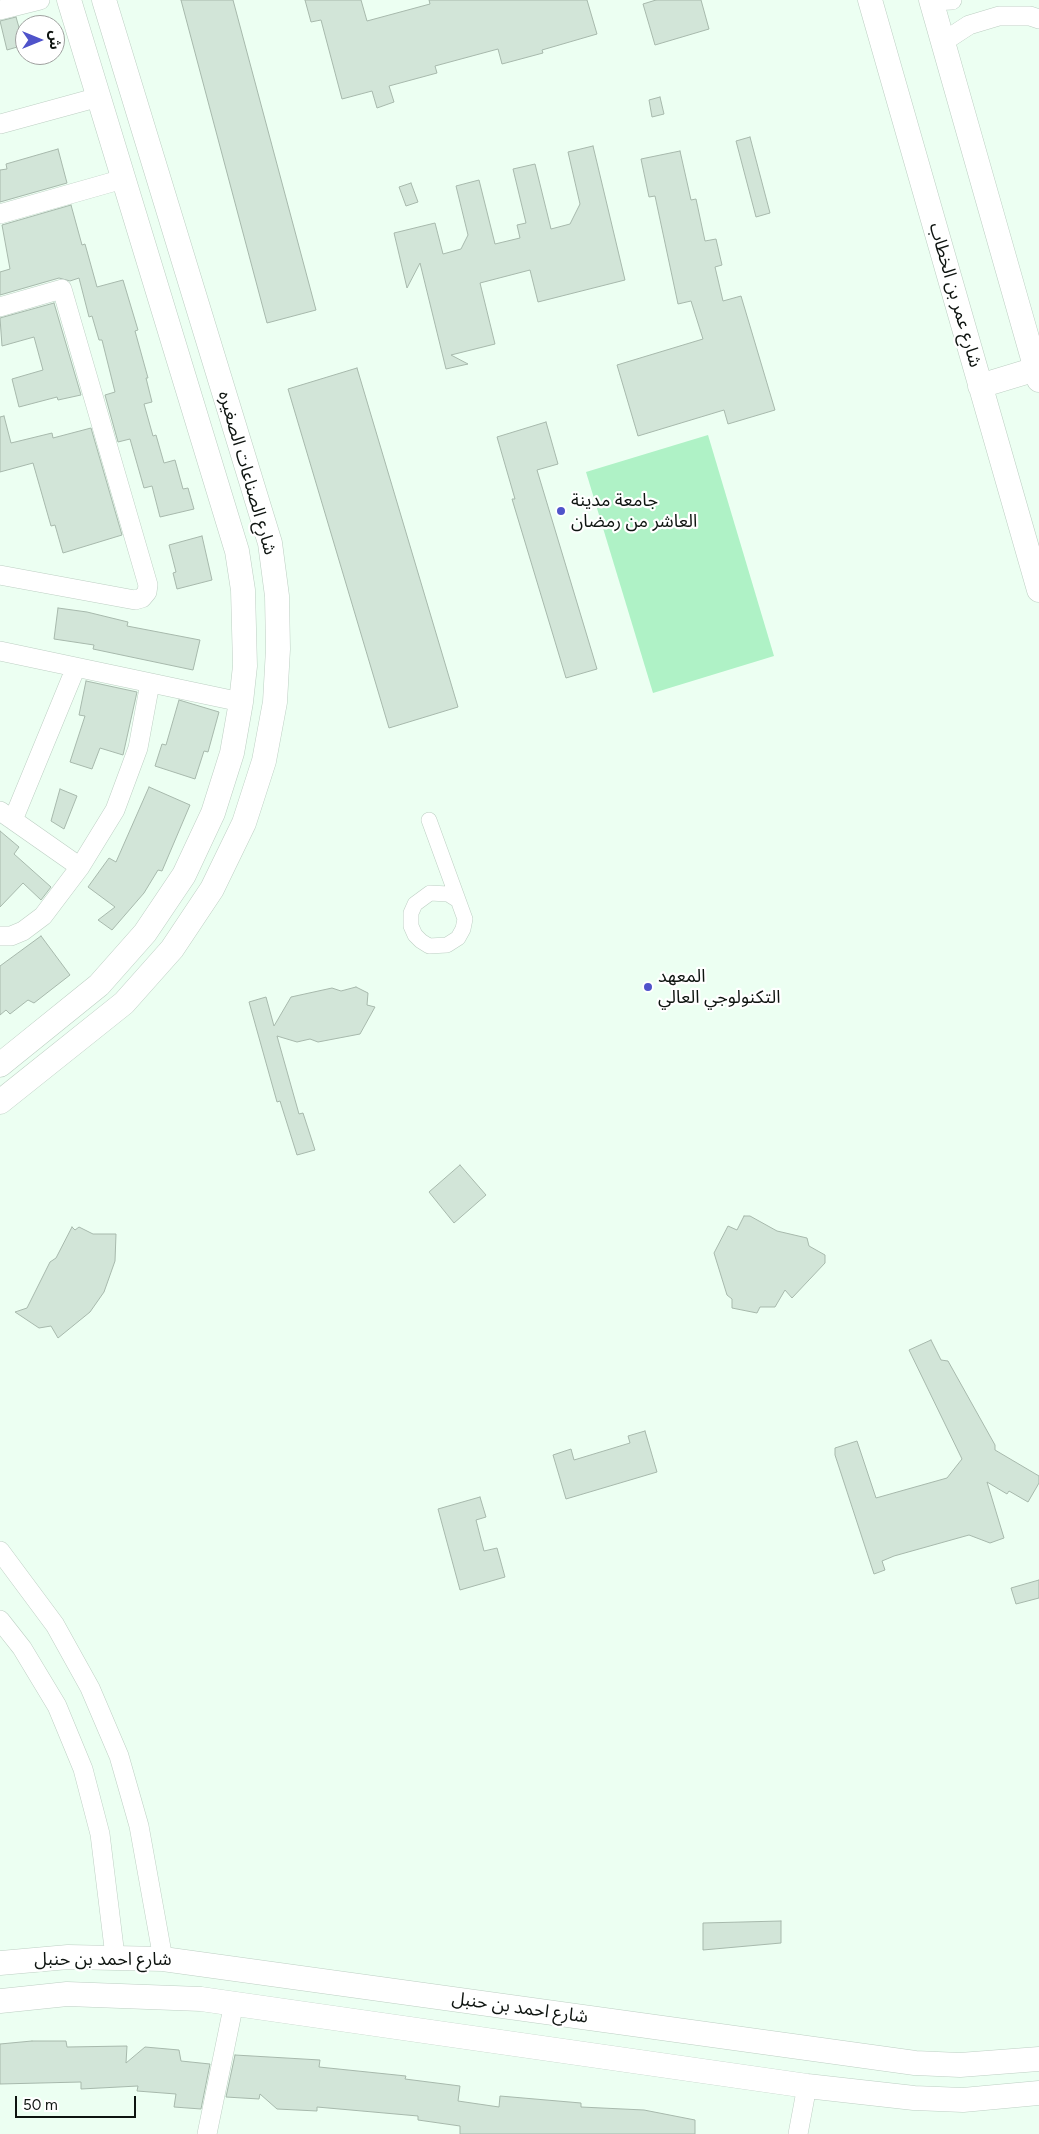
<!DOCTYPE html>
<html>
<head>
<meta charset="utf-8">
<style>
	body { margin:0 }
	#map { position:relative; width:1039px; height:2134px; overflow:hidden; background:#ecfff2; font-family:Figtree,"Noto Sans Arabic",sans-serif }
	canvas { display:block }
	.north { position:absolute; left:15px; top:15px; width:50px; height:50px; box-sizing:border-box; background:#fff; border:1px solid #9fa19f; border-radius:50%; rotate:90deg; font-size:14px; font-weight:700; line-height:20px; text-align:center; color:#0e1410 }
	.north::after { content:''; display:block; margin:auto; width:18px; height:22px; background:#4f53ca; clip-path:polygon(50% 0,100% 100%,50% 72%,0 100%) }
	.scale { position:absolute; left:15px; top:2096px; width:121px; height:22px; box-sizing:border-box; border:2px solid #0e1410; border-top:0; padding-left:6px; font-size:15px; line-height:18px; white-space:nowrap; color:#0e1410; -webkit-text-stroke:4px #fff; paint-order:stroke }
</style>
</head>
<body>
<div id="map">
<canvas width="1039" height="2134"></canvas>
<div class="north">ش</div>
<div class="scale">50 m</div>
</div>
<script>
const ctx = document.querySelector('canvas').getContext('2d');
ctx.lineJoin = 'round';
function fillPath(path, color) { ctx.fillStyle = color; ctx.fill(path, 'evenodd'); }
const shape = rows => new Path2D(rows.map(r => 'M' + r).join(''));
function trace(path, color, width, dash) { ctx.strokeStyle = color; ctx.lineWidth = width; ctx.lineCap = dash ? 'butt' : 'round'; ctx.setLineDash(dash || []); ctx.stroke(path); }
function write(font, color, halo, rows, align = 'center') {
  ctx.font = font + ' Figtree,"Noto Sans Arabic",sans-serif'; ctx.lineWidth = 4.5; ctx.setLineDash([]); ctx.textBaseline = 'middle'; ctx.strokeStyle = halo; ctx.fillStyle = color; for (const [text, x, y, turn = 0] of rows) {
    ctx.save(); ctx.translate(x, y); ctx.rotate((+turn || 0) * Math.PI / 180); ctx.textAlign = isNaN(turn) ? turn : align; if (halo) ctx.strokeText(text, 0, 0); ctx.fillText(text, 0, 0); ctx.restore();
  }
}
fillPath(shape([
	[708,435,774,656,653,693,586,472]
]), '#aff2c6');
const building = shape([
	[181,0,233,0,316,310,267,323,181,0],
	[305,0,361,0,367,21,430,4,429,0,587,0,597,34,542,50,543,53,502,64,498,49,435,66,437,73,389,86,394,102,377,108,372,91,342,99,321,20,311,22,305,0],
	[656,0,701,0,709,29,655,45,643,4,656,0],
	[16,17,24,45,7,50,0,21,16,17],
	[660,97,664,114,652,117,649,100,660,97],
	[750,137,770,213,756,217,736,141,750,137],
	[593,146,625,280,538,302,530,270,480,283,495,344,451,355,468,364,446,369,420,263,407,288,394,233,435,223,443,254,461,249,468,235,456,186,479,180,495,244,520,238,517,225,526,223,513,169,535,164,551,229,570,224,580,204,568,152,593,146],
	[58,149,67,183,0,202,0,170,7,169,6,164,58,149],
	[680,151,691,200,696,199,705,241,716,239,722,265,715,267,723,301,741,296,775,410,728,424,724,410,638,436,617,365,703,339,691,301,678,304,655,196,649,197,641,159,680,151],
	[411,183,418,202,406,206,399,187,411,183],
	[71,205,82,245,85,244,97,287,123,280,138,330,135,331,148,378,146,378,152,402,144,404,153,436,156,435,164,463,175,460,183,489,188,488,194,509,160,517,152,486,144,488,130,439,118,442,105,395,115,392,102,340,99,340,92,316,89,317,79,278,70,281,59,278,0,295,0,272,10,269,2,225,71,205],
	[54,303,81,395,58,400,57,397,19,407,12,379,43,370,34,337,2,346,0,318,54,303],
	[357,368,458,707,389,728,288,389,357,368],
	[4,416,11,443,52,433,53,438,91,428,122,535,63,553,55,525,51,526,33,463,0,472,0,417,4,416],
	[546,422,558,464,537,470,597,669,566,678,512,499,515,499,497,437,546,422],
	[202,536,212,580,177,589,173,573,176,572,169,545,202,536],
	[58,608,87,612,128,622,127,626,200,640,193,670,93,649,94,645,54,639,58,608],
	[86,681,137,692,123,755,100,748,92,769,70,762,85,716,79,715,86,681],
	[179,700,219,712,208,752,204,751,195,779,155,766,162,744,166,745,179,700],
	[149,787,190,805,162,871,158,870,144,893,112,930,98,920,115,907,88,887,109,858,116,862,149,787],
	[60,789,77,796,64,829,51,821,60,789],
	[0,831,19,847,14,854,51,887,41,900,23,883,0,907,0,831],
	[41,936,70,975,34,1003,28,1000,10,1014,6,1010,0,1015,0,966,41,936],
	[356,987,368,993,367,1005,375,1007,360,1034,318,1042,310,1039,297,1042,277,1036,299,1114,303,1113,315,1150,297,1155,280,1101,277,1102,249,1002,266,997,274,1026,291,997,332,988,341,991,356,987],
	[460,1165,486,1195,454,1223,429,1192,460,1165],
	[744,1216,750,1216,777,1231,807,1238,809,1246,825,1255,825,1263,792,1298,785,1290,775,1307,760,1307,757,1313,732,1308,732,1299,727,1295,714,1253,728,1226,737,1230,744,1216],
	[72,1227,75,1230,79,1227,93,1234,116,1234,115,1261,104,1292,90,1312,58,1338,51,1326,39,1328,15,1312,27,1308,50,1262,56,1258,72,1227],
	[931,1340,941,1360,948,1361,995,1445,995,1450,1039,1476,1039,1483,1028,1502,1009,1491,1007,1494,987,1482,1004,1538,990,1543,969,1535,894,1556,882,1561,885,1570,874,1574,835,1455,835,1448,857,1441,876,1498,947,1478,962,1459,909,1350,931,1340],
	[645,1431,657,1472,566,1499,553,1455,571,1449,574,1460,630,1443,628,1436,645,1431],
	[480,1497,486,1517,476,1520,484,1551,497,1548,505,1577,460,1590,438,1509,480,1497],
	[1039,1580,1039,1598,1016,1604,1011,1588,1039,1580],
	[781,1921,781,1943,703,1950,703,1923,781,1921],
	[32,2041,66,2041,67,2047,127,2046,126,2063,145,2047,179,2050,181,2061,210,2064,201,2109,174,2107,176,2094,137,2091,138,2086,81,2089,81,2082,0,2084,0,2044,32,2041],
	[235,2055,320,2060,319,2067,406,2076,405,2079,460,2086,458,2101,499,2107,500,2096,581,2103,581,2107,644,2110,695,2120,695,2134,460,2134,460,2126,418,2120,418,2116,317,2107,317,2111,277,2109,260,2094,259,2099,226,2097,235,2055]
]);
fillPath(building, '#d2e5d8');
trace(building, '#a7b9ac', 1);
const pedestrian = shape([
	[429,820,465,919,463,929,458,938,447,945,429,946,421,941,415,935,411,926,411,913,415,904,430,893,448,894,456,899]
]);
const minor = shape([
	[931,1,952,0],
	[0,10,40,0],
	[943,42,969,25,999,16,1030,16,1039,19],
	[0,124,99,97],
	[0,214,123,179],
	[0,307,62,289,148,585,147,592,142,598,135,600,0,575],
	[0,651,241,702],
	[0,811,80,867],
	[13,820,76,667],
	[0,936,11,936,23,931,43,916,80,867,115,810,138,748,150,683],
	[0,1551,55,1625,90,1688,119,1756,139,1826,163,1959],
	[0,1620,22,1648,57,1706,83,1769,100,1834,115,1956],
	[207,2134,234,2003],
	[798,2134,807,2086]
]);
const tertiary = shape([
	[870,0,1039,590],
	[931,0,1039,380],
	[980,386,1036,369],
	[0,1065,99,985,145,933,184,875,213,813,232,753,241,702,245,666,243,590,237,551,69,0],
	[0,1102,124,1003,172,949,212,889,244,823,264,761,275,702,278,649,277,596,270,543,104,0],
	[0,1963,68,1957,163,1959,915,2063,960,2065,1039,2059],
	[0,2001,67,1994,201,1999,807,2086,914,2098,963,2100,1039,2093]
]);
trace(pedestrian, '#bdcfc3', 16);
trace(minor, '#bdcfc3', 20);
trace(tertiary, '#bdcfc3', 25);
trace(pedestrian, '#fff', 15);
trace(minor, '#fff', 19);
trace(tertiary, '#fff', 24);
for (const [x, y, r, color] of [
	[561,511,5,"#4f53ca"],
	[648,987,5,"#4f53ca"]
]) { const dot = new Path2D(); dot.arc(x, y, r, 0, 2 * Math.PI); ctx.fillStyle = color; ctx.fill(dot); trace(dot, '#fff', 2); }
write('18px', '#0e1410', '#fff', [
	["شارع عمر بن الخطاب",955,295,74],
	["شارع الصناعات الصغيره",247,473,74],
	["شارع احمد بن حنبل",103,1960],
	["شارع احمد بن حنبل",520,2008,8]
]);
write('18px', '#0e1410', '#fff', [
	["جامعة مدينة",571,501],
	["العاشر من رمضان",571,522],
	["المعهد",658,977],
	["التكنولوجي العالي",658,998]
], 'left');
</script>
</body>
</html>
